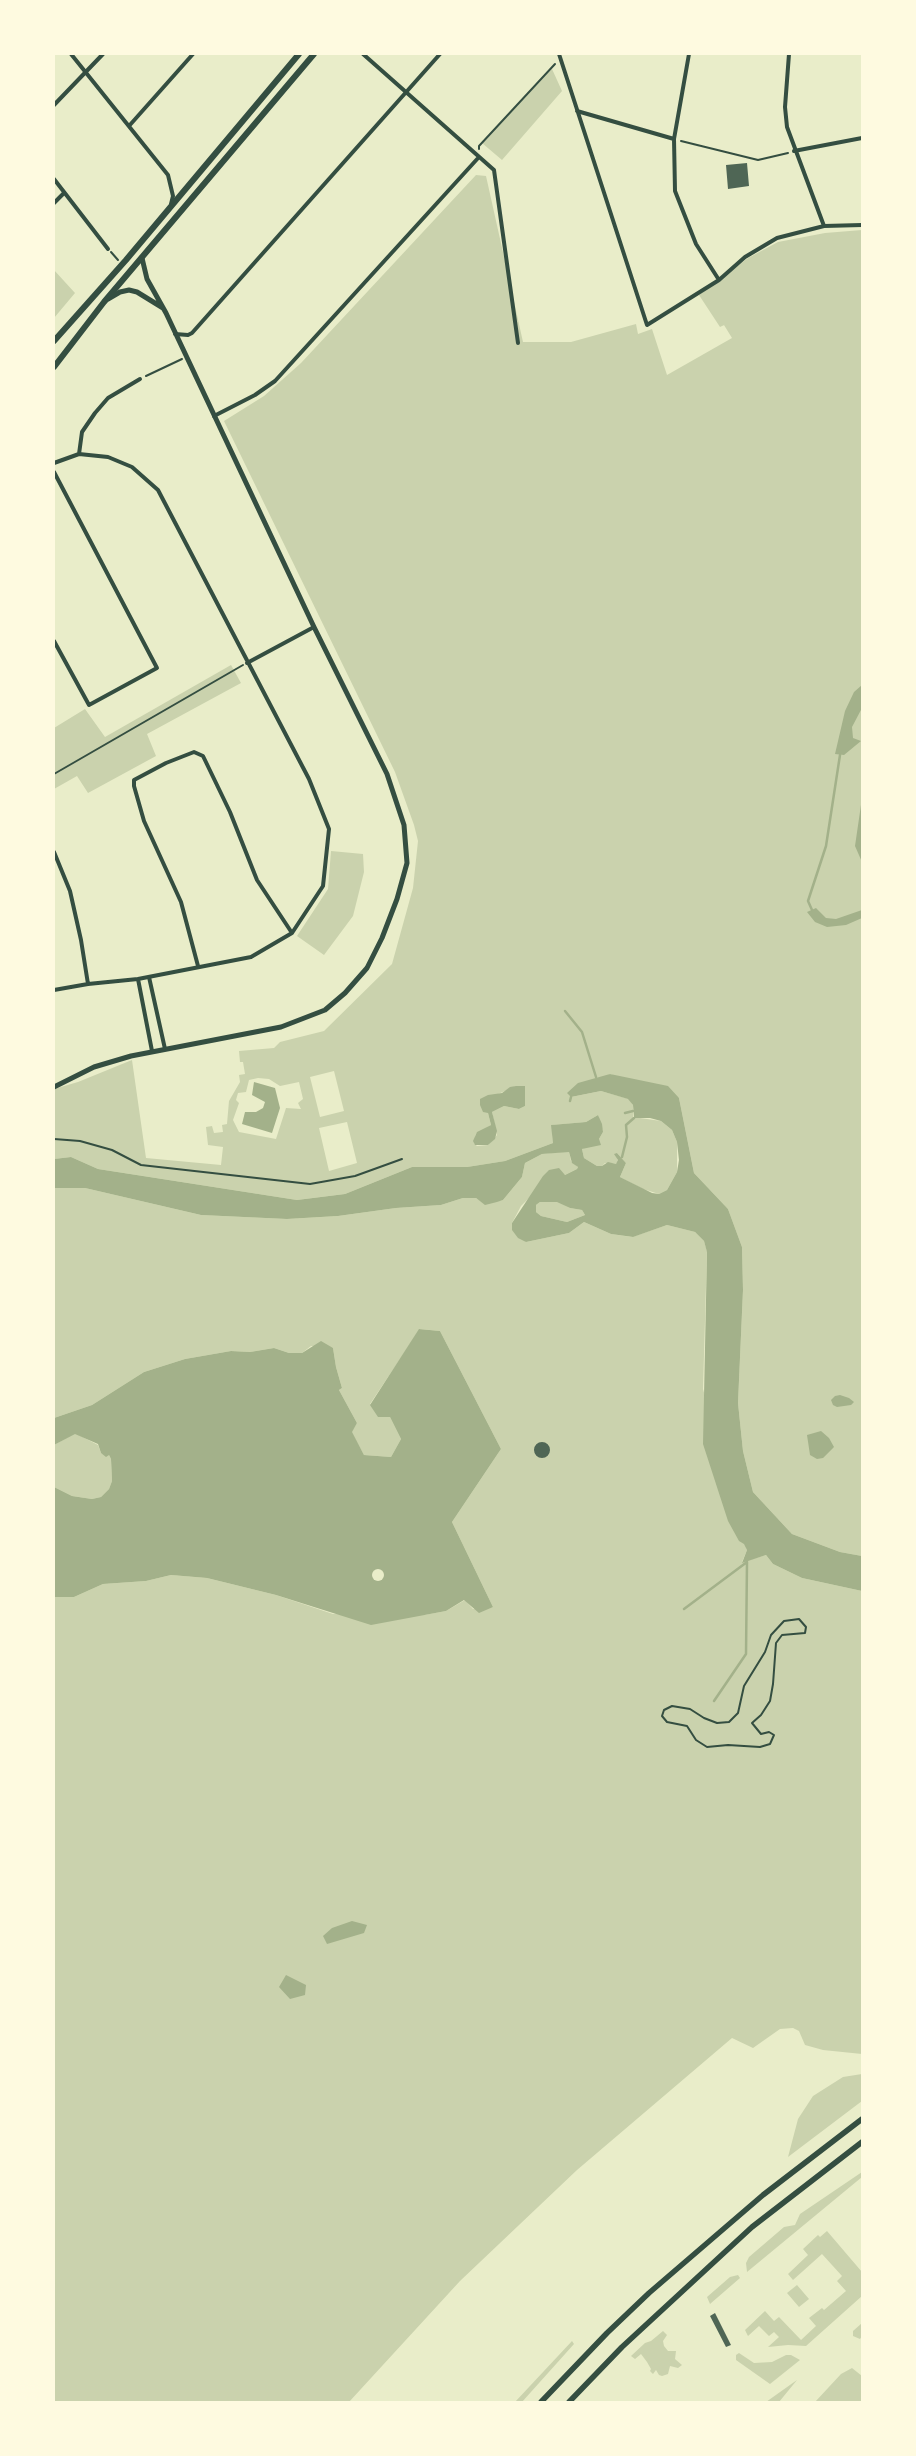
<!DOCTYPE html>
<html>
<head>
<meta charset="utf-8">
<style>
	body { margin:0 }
	#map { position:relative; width:916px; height:2456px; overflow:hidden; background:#e9edc9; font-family:"IBM Plex Sans",sans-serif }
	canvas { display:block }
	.frame { position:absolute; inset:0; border:55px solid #fefae0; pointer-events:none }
</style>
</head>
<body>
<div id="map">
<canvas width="916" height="2456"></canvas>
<div class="frame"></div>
</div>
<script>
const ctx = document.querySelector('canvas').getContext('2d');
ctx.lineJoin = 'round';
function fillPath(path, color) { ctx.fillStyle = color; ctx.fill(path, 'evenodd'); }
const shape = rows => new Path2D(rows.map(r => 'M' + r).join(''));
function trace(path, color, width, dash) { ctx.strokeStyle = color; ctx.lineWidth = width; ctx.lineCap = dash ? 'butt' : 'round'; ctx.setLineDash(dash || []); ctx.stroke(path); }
fillPath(shape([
	[552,69,562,91,502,160,482,143],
	[476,175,486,176,523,342,571,342,636,324,638,334,652,329,667,375,732,338,724,325,726,324,720,327,699,295,748,258,778,242,825,233,862,230,862,1556,840,1552,792,1534,753,1492,743,1451,738,1403,743,1290,742,1247,728,1209,694,1173,679,1098,610,1074,571,1097,601,1091,629,1099,633,1105,633,1117,661,1121,672,1130,677,1142,677,1172,667,1190,659,1194,643,1189,620,1177,626,1163,617,1153,618,1162,616,1164,605,1163,602,1166,597,1166,584,1158,582,1149,599,1139,603,1132,598,1115,586,1122,552,1125,553,1143,505,1161,467,1167,412,1167,345,1194,297,1200,98,1169,71,1157,54,1159,54,1089,78,1082,132,1060,146,1158,221,1165,223,1147,208,1145,206,1127,212,1126,214,1133,223,1132,222,1125,227,1124,229,1101,240,1082,239,1075,245,1074,243,1062,240,1062,239,1051,274,1048,280,1042,324,1031,392,964,413,888,418,841,414,825,395,772,224,421,264,396,301,363],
	[334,1071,344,1111,320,1117,310,1077],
	[258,1078,269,1079,280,1086,299,1082,303,1099,298,1103,301,1109,286,1108,276,1139,239,1132,233,1120,239,1103,236,1100,238,1093,246,1092,249,1080],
	[516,1086,525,1086,525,1106,519,1109,504,1106,492,1112,497,1135,488,1145,477,1146,474,1143,476,1134,491,1125,488,1113,488,1095,496,1095],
	[347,1122,357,1163,329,1171,319,1128],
	[54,270,75,293,54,318],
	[231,665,241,683,147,734,156,756,88,793,77,776,54,789,54,728,85,709,105,737],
	[331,851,363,854,364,872,353,916,324,955,297,936,328,889],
	[569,1151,571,1161,578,1167,577,1169,565,1175,557,1170,521,1206,512,1223,526,1242,569,1233,584,1222,611,1234,632,1237,667,1225,695,1232,704,1241,707,1251,703,1389,747,1550,742,1562,766,1555,773,1564,802,1578,862,1591,862,2054,823,2050,805,2045,799,2031,793,2028,780,2029,753,2048,732,2038,577,2170,460,2281,349,2402,54,2402,54,1597,74,1597,103,1584,146,1581,171,1575,207,1578,276,1595,333,1614,424,1615,446,1611,465,1600,473,1609,493,1607,452,1522,501,1449,440,1331,420,1329,370,1404,390,1417,401,1439,391,1457,364,1455,351,1432,357,1423,339,1390,342,1388,336,1367,333,1348,311,1346,302,1353,289,1353,274,1348,250,1352,231,1351,185,1359,144,1372,92,1405,54,1418,54,1188,85,1188,201,1215,287,1219,338,1216,396,1208,441,1205,463,1198,476,1198,485,1204,503,1200,522,1177,525,1163,542,1154],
	[557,1201,570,1208,582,1210,585,1215,567,1222,541,1216,536,1212,536,1205,540,1202],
	[75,1433,98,1445,101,1453,109,1455,111,1459,112,1481,109,1489,101,1497,92,1499,72,1496,54,1487,54,1445],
	[862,2074,862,2101,788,2157,798,2119,813,2096,843,2077],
	[862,2172,862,2177,747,2272,746,2263,749,2257,784,2227,795,2225,800,2214],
	[827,2231,862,2272,862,2296,806,2346,788,2345,768,2347,779,2337,774,2332,769,2336,759,2326,748,2336,745,2330,765,2311,774,2321,779,2317,801,2340,816,2326,809,2318,822,2308,824,2310,846,2291,837,2281,842,2276,822,2254,793,2280,788,2274,808,2255,803,2249,818,2235,820,2237],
	[738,2275,740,2278,710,2304,707,2297,730,2277],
	[797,2285,809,2299,799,2307,787,2293],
	[862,2323,862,2336,860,2339,853,2336,853,2331],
	[663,2331,667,2335,663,2341,664,2346,668,2351,676,2351,675,2359,682,2365,678,2368,670,2366,668,2374,662,2376,659,2375,656,2370,653,2374,650,2371,651,2369,647,2362,641,2354,635,2359,631,2356,645,2343,651,2341],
	[572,2341,574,2344,522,2402,515,2402],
	[739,2353,754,2363,772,2362,786,2355,791,2355,800,2360,770,2384,736,2360,736,2355],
	[852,2368,862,2376,862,2402,815,2402,841,2374],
	[797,2380,779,2402,766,2402]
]), '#cad2ad');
fillPath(shape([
	[862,685,862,708,852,727,853,738,861,741,844,755,835,754,845,711,854,692],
	[862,798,862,862,855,846],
	[816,908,826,918,836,919,862,910,862,918,846,925,827,927,815,922,807,912],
	[610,1074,668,1086,679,1098,694,1173,728,1209,742,1247,743,1290,738,1403,743,1451,753,1492,792,1534,840,1552,862,1556,862,1591,802,1578,773,1564,766,1555,742,1563,747,1550,744,1544,739,1541,728,1521,703,1444,707,1252,704,1241,695,1232,667,1225,633,1237,611,1234,584,1222,569,1233,526,1242,518,1238,512,1230,512,1223,543,1176,549,1170,559,1168,565,1175,577,1169,578,1167,572,1163,569,1152,542,1154,525,1163,522,1177,503,1200,497,1202,485,1205,476,1198,463,1198,441,1205,396,1208,338,1216,287,1219,201,1215,85,1188,54,1188,54,1159,71,1157,98,1169,297,1200,345,1194,412,1167,467,1167,505,1161,553,1143,551,1125,586,1122,598,1115,602,1124,603,1132,599,1139,601,1145,582,1149,584,1158,597,1166,602,1166,608,1162,616,1164,618,1160,614,1154,617,1153,626,1163,620,1177,652,1193,659,1194,667,1190,677,1172,679,1160,677,1142,672,1130,661,1121,650,1118,634,1118,633,1105,628,1099,601,1091,571,1097,567,1093,578,1083],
	[540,1202,557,1202,570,1208,582,1210,585,1215,567,1222,541,1216,536,1212,536,1205],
	[254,1082,275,1088,280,1108,272,1133,242,1124,245,1112,256,1112,263,1108,265,1102,252,1095],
	[516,1086,525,1086,525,1106,519,1109,504,1106,492,1112,497,1131,495,1139,488,1145,475,1145,473,1141,477,1132,491,1125,488,1113,483,1112,480,1105,480,1099,488,1095,502,1093,510,1087],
	[419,1329,440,1331,501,1449,452,1522,493,1607,479,1613,464,1600,446,1611,371,1625,276,1595,207,1578,171,1575,146,1581,103,1584,74,1597,54,1597,54,1487,72,1496,92,1499,101,1497,109,1489,112,1481,111,1459,109,1455,106,1457,101,1453,98,1444,75,1434,54,1445,54,1418,92,1405,144,1372,185,1359,231,1351,250,1352,274,1348,289,1353,302,1353,321,1341,333,1348,336,1367,342,1388,339,1390,357,1423,352,1432,364,1455,391,1457,401,1439,390,1417,378,1417,370,1405],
	[840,1395,849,1398,854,1402,851,1405,837,1407,833,1405,831,1400,835,1396],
	[821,1431,829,1438,834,1447,823,1458,817,1459,810,1455,807,1435],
	[352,1921,367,1925,364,1933,327,1944,323,1936,332,1928],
	[286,1975,306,1985,305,1995,290,1999,279,1987]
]), '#a3b18a');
fillPath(shape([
	'372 1575a6 6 0 1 1 12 0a6 6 0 1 1-12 0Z'
]), '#e9edc9');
trace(shape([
	[812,910,808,901,826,846,840,755],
	[565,1011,582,1032,596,1077],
	[570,1101,571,1097],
	[625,1113,633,1111],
	[622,1157,627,1137,626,1125,634,1118],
	[684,1609,747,1562],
	[714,1701,746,1654,747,1562]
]), '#a3b18a', 2.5);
fillPath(shape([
	[747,163,749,186,728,189,726,165],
	'534 1450a8 8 0 1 1 16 0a8 8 0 1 1-16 0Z',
	[715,2313,731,2345,726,2347,710,2316]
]), '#4f6655');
trace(shape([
	[681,141,758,160,788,153],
	[479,149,479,146,555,64],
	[111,252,118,260],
	[146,376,182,359],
	[54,774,243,665],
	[54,1139,80,1141,112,1150,141,1165,310,1184,355,1176,402,1159],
	[799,1619,806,1627,805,1633,782,1635,776,1643,773,1684,770,1701,761,1715,752,1723,761,1734,769,1732,774,1735,770,1744,760,1747,728,1745,707,1747,696,1740,687,1726,667,1722,662,1716,664,1710,672,1706,690,1709,704,1718,717,1723,729,1722,738,1713,744,1686,765,1652,771,1635,784,1621,799,1619]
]), '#344e41', 2);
trace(shape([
	[71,54,168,175,173,196,171,204],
	[363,54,494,170,518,343],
	[559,54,647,325,719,280,745,257,777,238,824,226,862,225],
	[689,54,674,139,675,191,696,244,719,280],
	[789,54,785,107,787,127,824,226],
	[54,105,103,54],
	[577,111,674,139],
	[129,126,193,54],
	[794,151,862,138],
	[54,179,108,249],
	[54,203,64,193],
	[175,334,188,335,192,333,440,54],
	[214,416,255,395,275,381,479,157],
	[79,454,82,432,95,413,108,398,140,379],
	[54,463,79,454,108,457,132,467,158,490,309,779,329,829,323,886,292,933,251,957,138,979,88,984,54,990],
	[54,472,157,668,89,705,54,641],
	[247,663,314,627],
	[54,852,70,891,81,940,88,984],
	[198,966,181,902,144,821,134,786,134,780,166,763,194,752,203,756,230,812,257,880,292,933],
	[149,977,165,1049],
	[138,979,152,1051]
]), '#344e41', 4);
trace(shape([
	[108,299,120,292,129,290,137,292,163,308],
	[54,1087,94,1067,131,1056,281,1027,325,1010,345,993,367,968,382,938,397,899,407,863,404,825,387,774,314,627,166,313,147,279,142,258]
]), '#344e41', 5);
trace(shape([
	[541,2402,607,2333,649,2293,763,2195,862,2119],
	[569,2402,622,2347,752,2227,862,2142]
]), '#344e41', 5.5);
trace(shape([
	[54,341,126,260,299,54],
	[54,367,104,302,314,54]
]), '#344e41', 6);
</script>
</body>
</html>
